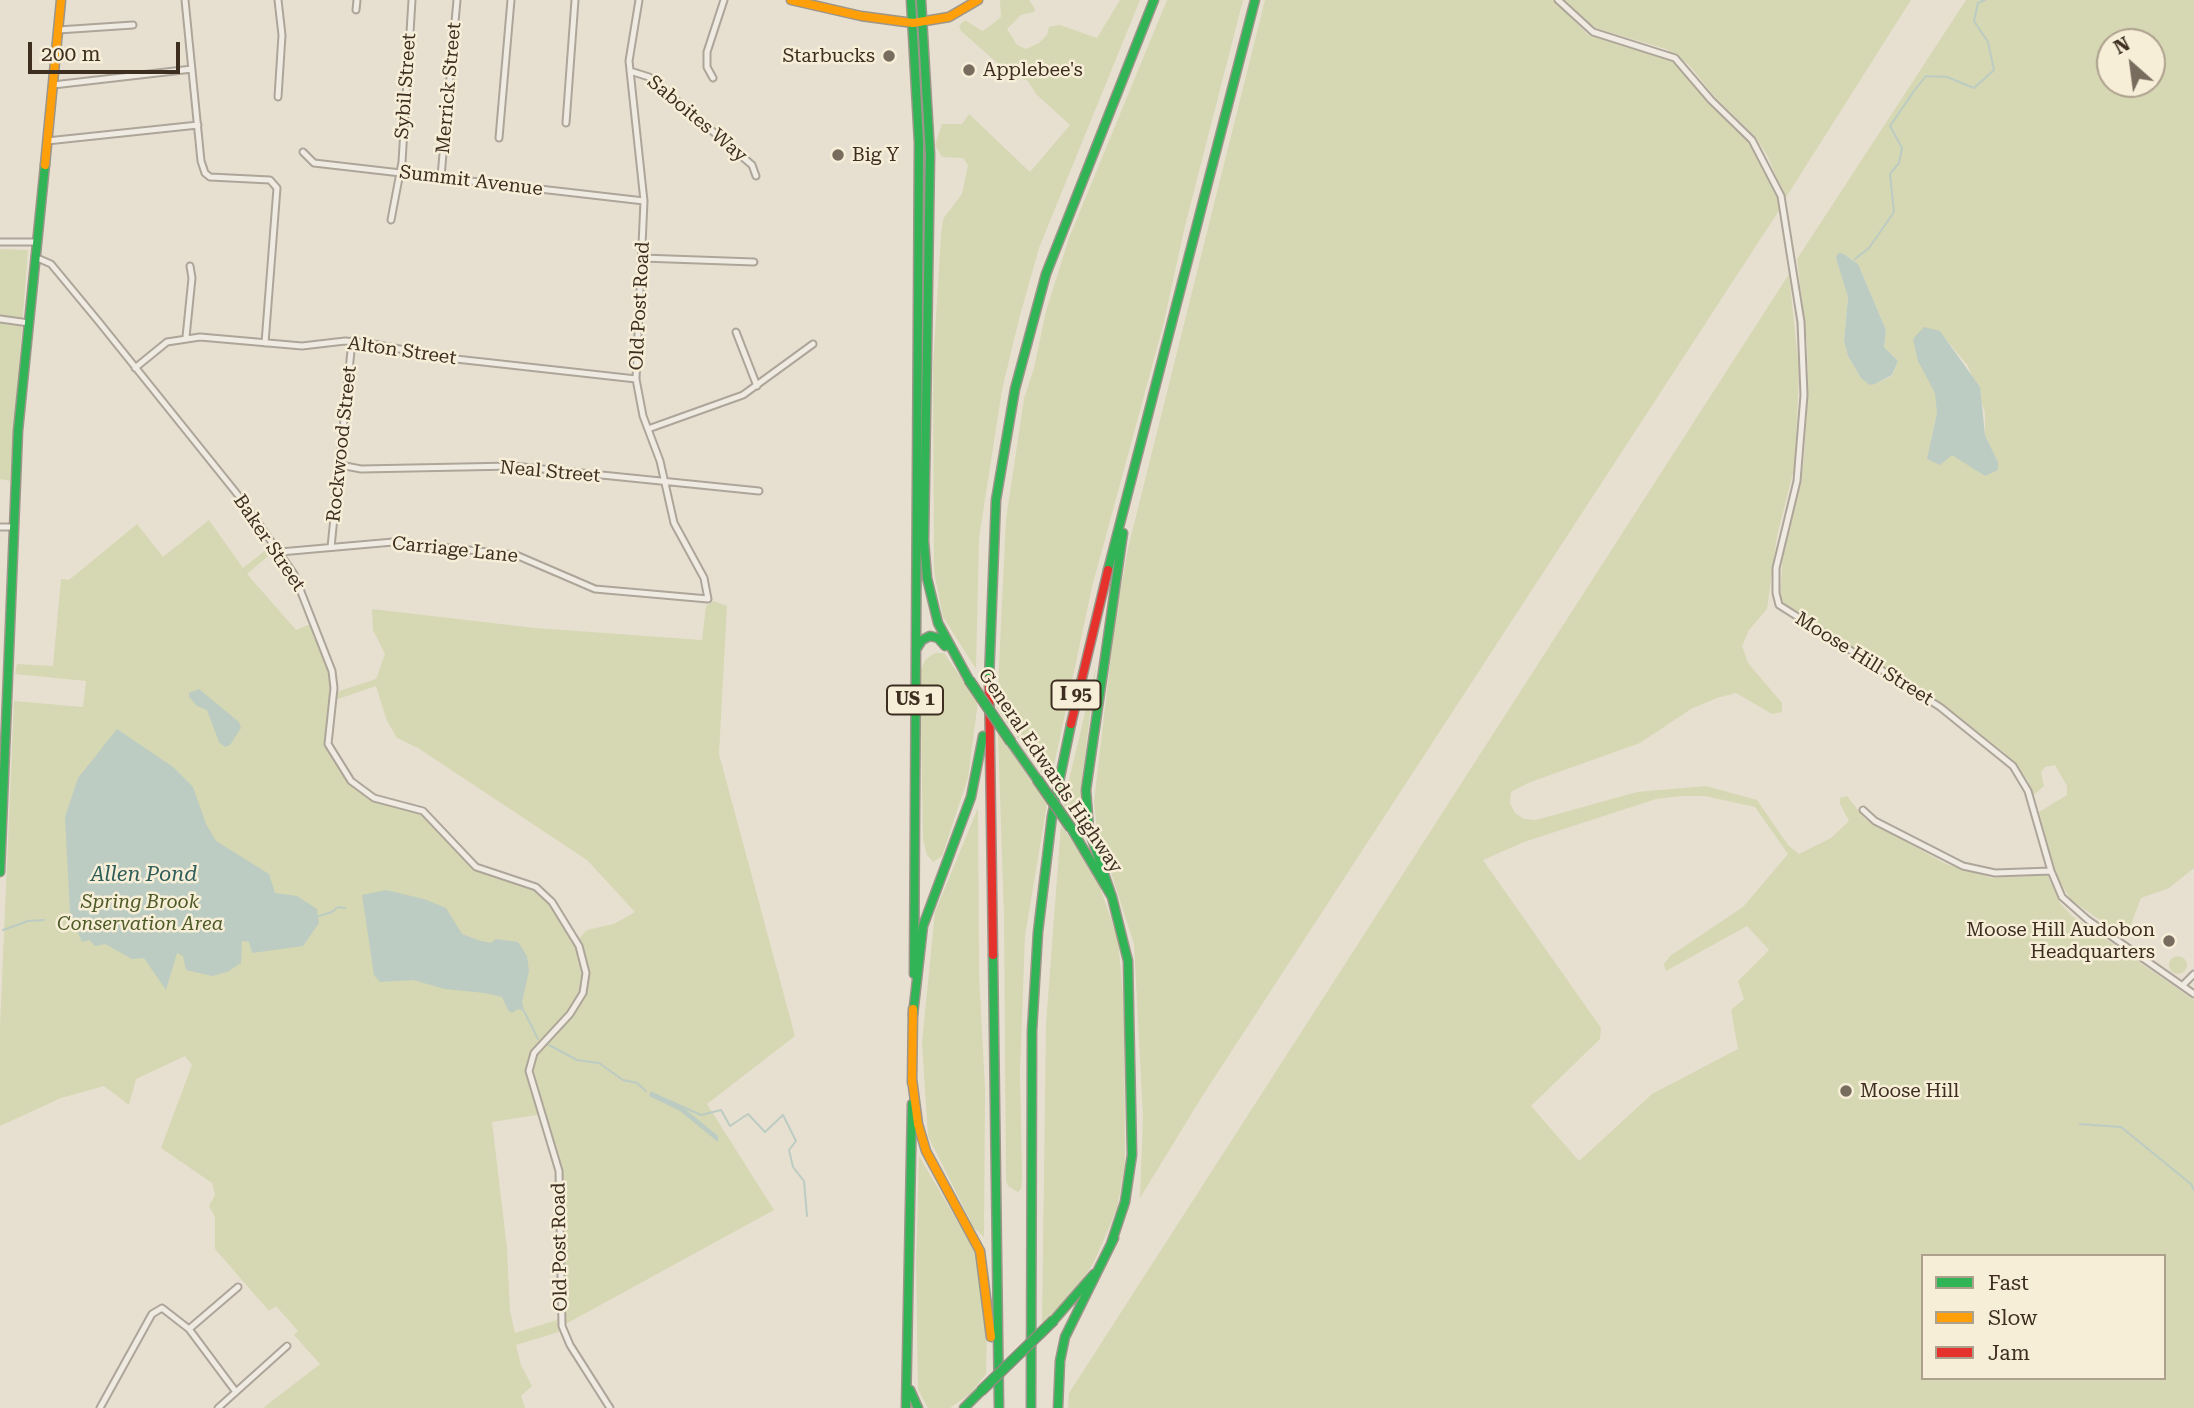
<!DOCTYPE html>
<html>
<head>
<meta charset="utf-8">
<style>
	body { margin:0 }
	#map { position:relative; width:2194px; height:1408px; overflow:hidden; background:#e7e0d1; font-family:"Roboto Serif",serif }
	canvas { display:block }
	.legend { position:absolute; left:1921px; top:1254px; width:245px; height:126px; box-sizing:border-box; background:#f7eed8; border:2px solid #ada18e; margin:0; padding:9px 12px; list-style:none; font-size:21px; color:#3d2e20 }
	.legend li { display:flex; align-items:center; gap:14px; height:35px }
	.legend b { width:35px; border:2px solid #ada18e }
	.north { position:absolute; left:2096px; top:28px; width:70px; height:70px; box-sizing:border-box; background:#f7eed8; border:2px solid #ada18e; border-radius:50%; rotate:332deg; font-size:19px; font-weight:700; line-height:28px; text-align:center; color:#3d2e20 }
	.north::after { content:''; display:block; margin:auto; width:24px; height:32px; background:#786c5e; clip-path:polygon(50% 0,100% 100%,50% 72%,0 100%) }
	.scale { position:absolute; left:28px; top:42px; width:152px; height:32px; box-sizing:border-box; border:4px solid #3d2e20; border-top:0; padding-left:9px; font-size:21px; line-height:24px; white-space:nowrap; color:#3d2e20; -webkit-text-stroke:5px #f7eed8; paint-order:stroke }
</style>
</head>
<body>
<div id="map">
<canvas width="2194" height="1408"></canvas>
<ul class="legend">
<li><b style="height:9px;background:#30b455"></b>Fast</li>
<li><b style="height:9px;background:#ff9f0a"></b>Slow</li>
<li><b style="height:9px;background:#e5322d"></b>Jam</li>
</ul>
<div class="north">N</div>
<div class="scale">200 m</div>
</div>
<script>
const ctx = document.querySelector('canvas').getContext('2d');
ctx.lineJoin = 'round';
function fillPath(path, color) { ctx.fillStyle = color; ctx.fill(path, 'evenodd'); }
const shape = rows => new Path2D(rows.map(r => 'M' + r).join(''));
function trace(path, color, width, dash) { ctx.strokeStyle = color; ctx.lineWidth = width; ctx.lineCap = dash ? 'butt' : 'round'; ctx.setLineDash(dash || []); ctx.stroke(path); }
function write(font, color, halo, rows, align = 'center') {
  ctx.font = font + ' "Roboto Serif",serif'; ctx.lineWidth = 5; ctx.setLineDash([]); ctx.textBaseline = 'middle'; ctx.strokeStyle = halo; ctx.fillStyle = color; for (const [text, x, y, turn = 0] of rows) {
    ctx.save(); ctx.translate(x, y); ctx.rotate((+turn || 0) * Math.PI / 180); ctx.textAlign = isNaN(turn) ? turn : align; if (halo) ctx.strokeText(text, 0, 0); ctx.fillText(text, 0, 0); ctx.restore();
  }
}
fillPath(shape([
	[1000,0,1029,0,1035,9,1034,12,1021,15,1007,29,1017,45,1026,49,1039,43,1047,35,1049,27,1060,25,1097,38,1120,0,1140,0,1039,248,1019,319,1002,390,979,538,976,669,943,617,934,571,933,367,941,234,943,219,962,194,968,165,963,158,942,157,935,145,942,124,962,124,969,114,1030,172,1070,125,1036,94,1028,81,1011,75,961,31,959,26,965,20,982,31,990,26,1001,17],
	[1167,0,1243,0,1184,230,1164,322,1092,587,1050,784,997,708,1006,519,1024,399,1034,368,1046,311,1069,238],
	[1265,0,1554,0,1588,35,1665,57,1682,69,1713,106,1736,126,1753,146,1773,184,1780,209,1203,1095,1140,1198,1143,1117,1134,944,1097,829,1094,802,1115,621,1128,548],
	[1563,0,1911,0,1785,199,1768,157,1756,138,1714,96,1689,65,1666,49,1595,28],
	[1966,0,2194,0,2194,868,2169,888,2141,898,2126,938,2071,900,2057,877,2039,812,2067,795,2067,786,2055,765,2045,767,2041,772,2044,786,2034,795,2027,779,2006,754,1932,696,1856,651,1788,607,1780,598,1783,549,1801,483,1804,458,1808,390,1807,342,1797,259],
	[2110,42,2152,42,2152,84,2110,84],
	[1842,253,1858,264,1886,330,1884,347,1898,361,1892,376,1875,384,1861,378,1848,356,1844,341,1848,297],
	[1940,332,1968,366,1985,412,1985,435,1998,462,1985,476,1931,439,1937,413],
	[0,249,28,250,10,481,0,479],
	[1789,274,1799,371,1795,465,1777,536,1767,609,1749,630,1742,646,1748,663,1782,703,1782,712,1772,714,1736,693,1717,698,1691,709,1640,743,1528,783,1511,792,1510,803,1515,813,1524,819,1536,820,1637,792,1706,786,1757,800,1788,845,1799,854,1831,838,1849,821,1840,804,1840,798,1847,796,1865,819,1946,864,1992,878,2047,875,2060,903,2072,916,2194,1000,2194,1408,1068,1408,1069,1393],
	[1681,796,1705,796,1755,807,1788,854,1743,907,1670,956,1664,964,1666,971,1747,926,1769,950,1738,981,1744,999,1731,1010,1738,1049,1652,1094,1579,1161,1531,1106,1600,1039,1601,1028,1483,860,1524,842,1656,799],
	[1923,1256,2164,1256,2164,1378,1923,1378],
	[209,520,243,568,272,545,275,550,247,574,296,630,315,622,332,671,329,750,351,781,374,798,423,811,476,867,526,883,544,894,577,941,587,930,614,924,635,912,587,860,418,748,397,738,387,721,376,686,335,700,336,692,376,679,385,654,373,630,372,609,535,628,702,640,706,606,714,601,727,606,719,754,795,1036,707,1104,774,1210,562,1326,561,1186,543,1114,492,1122,507,1248,510,1311,515,1333,557,1320,559,1332,516,1345,521,1365,532,1386,521,1396,525,1408,263,1408,320,1364,294,1335,298,1331,276,1306,269,1311,215,1249,215,1217,209,1206,215,1195,212,1183,161,1148,192,1065,185,1056,136,1079,129,1105,104,1086,61,1098,0,1126,0,1027,14,701,83,707,86,681,15,674,17,664,53,666,61,579,69,580,137,524,163,557],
	[935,653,944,653,977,701,977,709,968,778,942,856,933,862,927,855,923,839,920,671,926,659],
	[1096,667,1083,772,1080,809,1083,825,1080,828,1063,805],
	[998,733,1047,804,1025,936,1020,1071,1022,1177,1021,1189,1018,1192,1008,1186,1006,1180,1004,918],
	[978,808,979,973,985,1089,984,1237,974,1228,928,1136,922,1043,935,912],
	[1061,825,1096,876,1118,939,1124,1006,1125,1166,1117,1209,1094,1262,1077,1288,1042,1324,1046,1024],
	'2169 965a9 9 0 1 1 18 0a9 9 0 1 1-18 0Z',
	[919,1156,975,1251,987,1329,986,1374,971,1393,950,1408,928,1408,918,1390,916,1261]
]), '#d6d7b3');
fillPath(shape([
	[1842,253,1858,264,1886,330,1884,347,1898,361,1892,375,1875,384,1870,385,1861,378,1848,356,1844,341,1848,297,1836,258,1838,253],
	[1924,327,1940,331,1980,387,1985,435,1998,462,1998,470,1985,476,1952,455,1940,465,1927,459,1937,413,1935,393,1918,361,1913,339],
	[199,689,239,722,241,728,230,745,225,747,219,742,207,710,197,706,189,697,189,693],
	[117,729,173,767,193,787,206,824,216,841,269,874,275,893,297,896,317,909,319,923,303,946,252,953,249,942,242,941,241,963,227,972,212,976,186,970,183,956,177,953,166,990,144,958,132,959,105,944,95,946,89,940,82,942,70,913,65,817,78,778],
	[386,890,424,899,446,908,462,934,481,941,491,943,496,939,518,942,527,956,529,971,522,1002,524,1011,518,1009,512,1013,508,1010,502,997,485,993,445,989,413,980,380,982,374,975,362,895],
	[651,1091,684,1108,718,1136,718,1142,680,1111,649,1096]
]), '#bcccc2');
trace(shape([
	[1855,259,1869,248,1894,212,1890,174,1899,163,1902,148,1890,126,1914,91,1926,76,1947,77,1974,88,1994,70,1988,42,1974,21,1978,3,1985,0],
	[319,916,332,912,338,907,345,908],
	[3,930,28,921,44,920],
	[524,1011,538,1039],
	[549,1045,577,1060,599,1063,623,1080,637,1083,646,1091],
	[663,1098,701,1115,721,1110,730,1126,748,1114,765,1132,783,1115,796,1141,789,1150,793,1167,804,1181,807,1216],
	[2080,1124,2121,1127,2191,1184,2194,1190]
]), '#bcccc2', 2);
const street = shape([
	[185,0,201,161,205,173,210,177,270,180,277,188,265,343],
	[1558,0,1593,32,1675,58,1711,100,1752,140,1781,196,1801,322,1804,395,1797,481,1776,568,1776,593,1779,605,1940,707,2013,766,2028,791,2051,871,2062,897,2088,920,2194,994],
	[356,10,357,0],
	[58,30,133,25],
	[630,71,649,77,752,165,756,176],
	[713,78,707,67,707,52,724,0],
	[53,85,192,69],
	[278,97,282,35,278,0],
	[566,123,575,0],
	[499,138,511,0],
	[47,141,198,125],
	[303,152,314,163,644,201],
	[441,176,457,0],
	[391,220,402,162,412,0],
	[0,242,37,242],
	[35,257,51,264,99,322,242,500,294,574,332,671,334,688,328,744,351,781,374,798,423,811,476,867,536,887,552,902,579,946,586,973,583,993,570,1014,534,1053,529,1071,559,1171,562,1326,570,1345,610,1408],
	[642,258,754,262],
	[0,319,29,323],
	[736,332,757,386],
	[186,337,192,278,190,266],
	[135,368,167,342,200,337,302,346,345,341,368,343,447,358,636,379],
	[648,429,743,395,813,344],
	[340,465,361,469,513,466,759,491],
	[0,527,14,527],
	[331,547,352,341],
	[280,552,393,542,516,555,595,589,708,599,704,578,674,523,660,461,643,416,636,379,644,201,629,61,639,0],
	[1863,810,1875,821,1963,866,1995,873,2051,871],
	[2183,985,2194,974],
	[189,1329,238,1287],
	[100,1408,152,1314,162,1308,189,1329,236,1392],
	[218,1408,287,1346]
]);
const fast = shape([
	[911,0,919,143,914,974],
	[921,0,930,154,924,541,927,578,938,623,969,680],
	[1108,570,1255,0],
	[917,648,922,640,930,636,938,638,945,646],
	[989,679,996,500,1015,389,1046,274,1154,0],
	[1011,742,1037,779],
	[1071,828,1112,897,1128,961,1132,1155,1125,1202,1111,1244],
	[0,872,18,431,45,165],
	[1112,897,1089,830,1086,790,1123,533],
	[993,955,999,1408],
	[913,1015,923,926,971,797,983,736],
	[1054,1320,1094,1274],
	[910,1390,918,1408],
	[906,1408,912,1104],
	[964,1408,981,1391],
	[1031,1408,1032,1031,1038,932,1052,816,1071,724],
	[1058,1408,1060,1361,1065,1337,1114,1238]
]);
const slow = shape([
	[791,0,861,16,913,23,949,17,978,0],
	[45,165,61,0],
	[912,1079,918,1124,926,1151,980,1251,991,1337],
	[912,1083,913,1009]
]);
const jam = shape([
	[989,679,993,955],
	[1071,724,1108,570]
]);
trace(street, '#ada599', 9);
trace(fast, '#9c958a', 11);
trace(slow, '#9c958a', 11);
trace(jam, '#9c958a', 11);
trace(street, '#efebe3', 5);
trace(fast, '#30b455', 8);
trace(slow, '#ff9f0a', 8);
trace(jam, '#e5322d', 8);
const fastBridge = shape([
	[969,680,1011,742],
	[1037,779,1071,828],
	[981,1391,1054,1320]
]);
trace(fastBridge, '#928b80', 12, []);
trace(fastBridge, '#30b455', 9);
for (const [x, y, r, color] of [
	[889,56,7,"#786c5e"],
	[969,70,7,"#786c5e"],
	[838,155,7,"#786c5e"],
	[2169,941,7,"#786c5e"],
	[1846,1091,7,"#786c5e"]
]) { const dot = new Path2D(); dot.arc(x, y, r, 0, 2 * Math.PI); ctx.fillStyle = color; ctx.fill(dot); trace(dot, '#f7eed8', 2.5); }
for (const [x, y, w] of [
	[1076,695,49],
	[915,700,56]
]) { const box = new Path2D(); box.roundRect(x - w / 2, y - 14.5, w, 29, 5); ctx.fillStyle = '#f7eed8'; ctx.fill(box); trace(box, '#3d2e20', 2); }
write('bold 18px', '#3d2e20', null, [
	["I 95",1076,695],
	["US 1",915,700]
]);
write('19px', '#3d2e20', '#f7eed8', [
	["Starbucks",875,56,"right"],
	["Applebee's",983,70],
	["Big Y",852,155],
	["Moose Hill Audobon",2155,930,"right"],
	["Headquarters",2155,952,"right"],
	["Moose Hill",1860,1091]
], 'left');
write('19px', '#3d2e20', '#f7eed8', [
	["Sybil Street",406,86,-86],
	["Merrick Street",449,88,-85],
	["Saboites Way",697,119,40],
	["Summit Avenue",471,181,7],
	["Old Post Road",640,306,-87],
	["Alton Street",402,351,8],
	["Rockwood Street",342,444,-84],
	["Neal Street",550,472,5],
	["Baker Street",269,543,56],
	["Carriage Lane",455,550,6],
	["Moose Hill Street",1864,659,32],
	["General Edwards Highway",1050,771,56],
	["Old Post Road",560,1247,-91]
]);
write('italic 19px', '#4d5a26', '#f7eed8', [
	["Spring Brook",140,902],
	["Conservation Area",140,924]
]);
write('italic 21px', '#2f5d5a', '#f7eed8', [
	["Allen Pond",144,875]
]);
</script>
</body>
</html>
